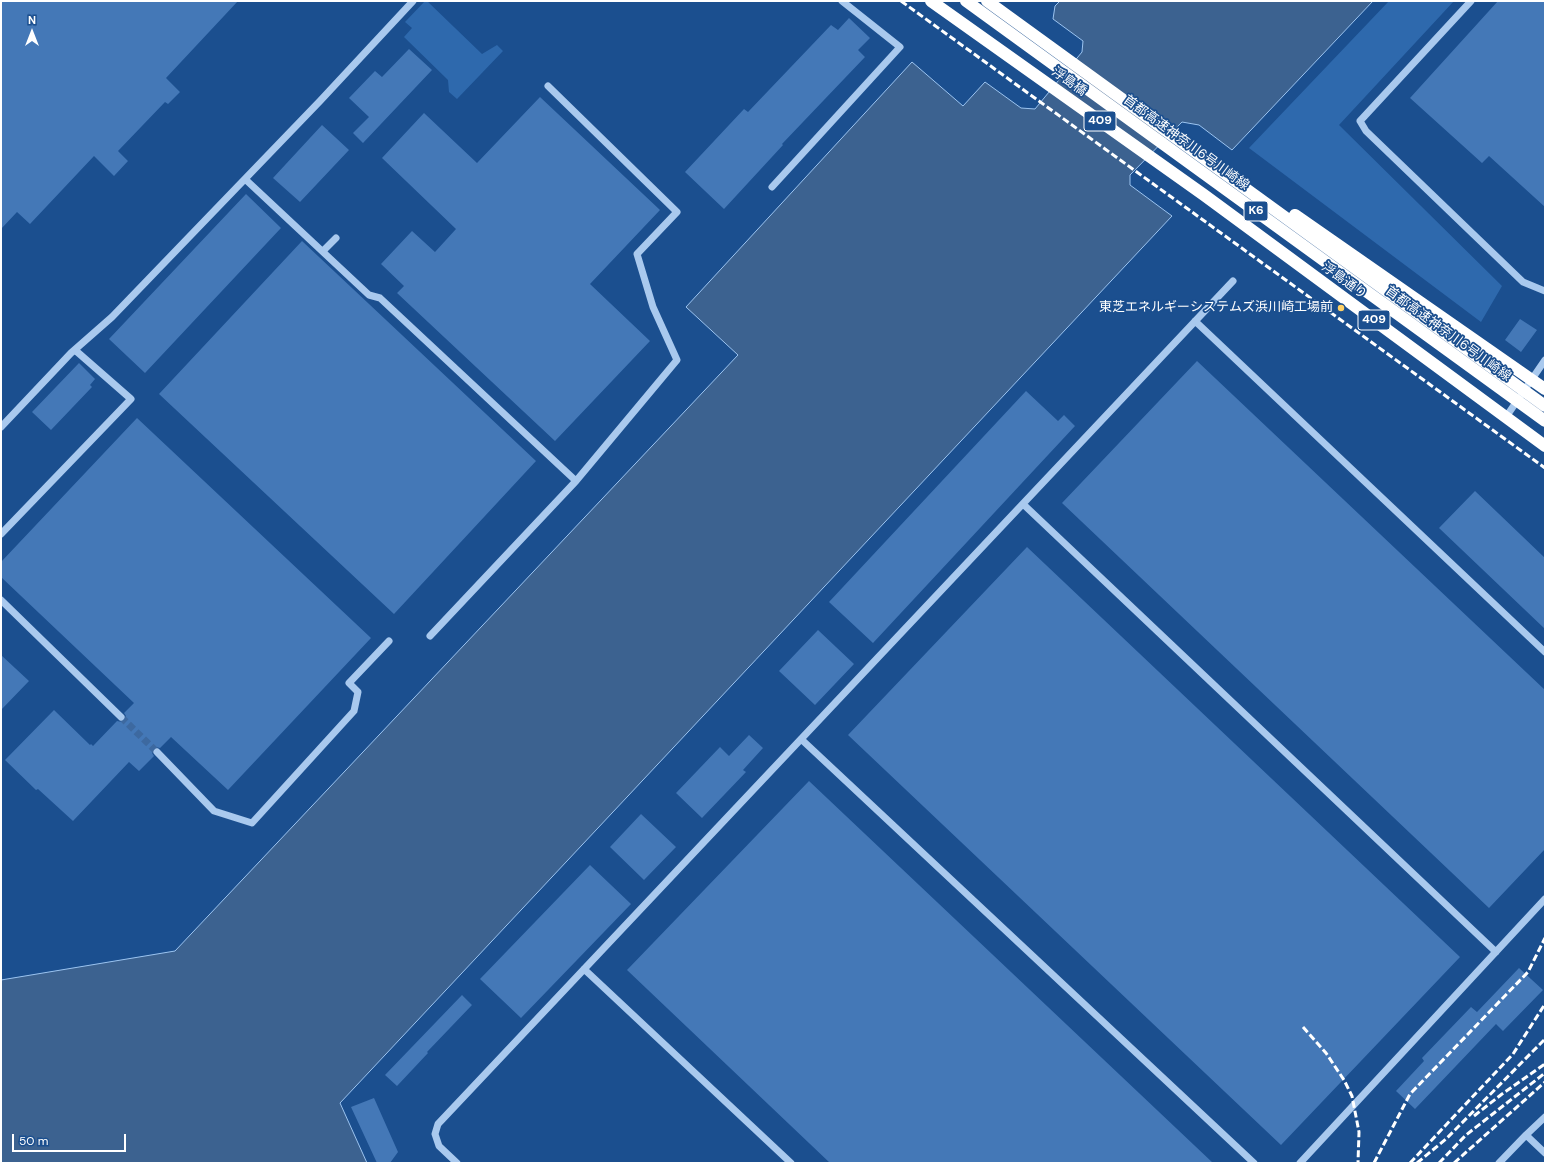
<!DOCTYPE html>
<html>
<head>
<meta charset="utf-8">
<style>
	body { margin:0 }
	#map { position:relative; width:1546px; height:1164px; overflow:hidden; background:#1b4f8f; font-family:"DM Sans",sans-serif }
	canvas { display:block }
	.frame { position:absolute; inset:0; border:2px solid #fff; pointer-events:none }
	.north { position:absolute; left:12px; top:12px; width:40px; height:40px; -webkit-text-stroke:3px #1b4f8f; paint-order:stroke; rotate:0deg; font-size:11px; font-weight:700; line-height:16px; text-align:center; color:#fff }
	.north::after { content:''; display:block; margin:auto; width:14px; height:18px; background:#fff; clip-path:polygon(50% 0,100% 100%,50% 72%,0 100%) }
	.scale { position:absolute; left:12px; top:1134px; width:114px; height:18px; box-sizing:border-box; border:2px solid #fff; border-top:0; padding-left:5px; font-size:12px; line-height:14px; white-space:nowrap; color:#fff; -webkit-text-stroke:3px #1b4f8f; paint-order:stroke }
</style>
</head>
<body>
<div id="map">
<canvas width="1546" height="1164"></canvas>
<div class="frame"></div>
<div class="north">N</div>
<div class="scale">50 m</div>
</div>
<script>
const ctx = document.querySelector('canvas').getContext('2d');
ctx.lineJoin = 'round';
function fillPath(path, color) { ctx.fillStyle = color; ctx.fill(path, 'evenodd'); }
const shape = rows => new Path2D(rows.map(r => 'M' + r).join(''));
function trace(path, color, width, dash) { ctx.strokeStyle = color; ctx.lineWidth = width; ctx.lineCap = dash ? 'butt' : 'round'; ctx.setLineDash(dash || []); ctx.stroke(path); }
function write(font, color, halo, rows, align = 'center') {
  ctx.font = font + ' "DM Sans","Noto Sans JP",sans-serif'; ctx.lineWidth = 3.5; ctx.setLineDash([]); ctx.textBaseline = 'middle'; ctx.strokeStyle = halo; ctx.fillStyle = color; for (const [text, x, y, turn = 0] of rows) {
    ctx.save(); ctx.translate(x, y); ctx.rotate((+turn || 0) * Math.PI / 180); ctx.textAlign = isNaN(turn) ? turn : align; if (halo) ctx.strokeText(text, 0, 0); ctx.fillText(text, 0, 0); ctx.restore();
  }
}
fillPath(shape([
	[425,1,427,1,482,54,497,45,503,51,457,99,449,92,448,80,404,37,412,28,405,22],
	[1389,1,1454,1,1339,125,1502,286,1481,322,1249,148]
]), '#2e69ad');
const water = shape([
	[1060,1,1373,1,1232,150,1199,125,1182,122,1130,175,1130,185,1172,216,340,1103,367,1163,1,1163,1,980,175,951,738,355,686,307,912,62,963,106,985,82,1021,108,1035,109,1082,52,1083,41,1053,19,1055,6,1060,1]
]);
fillPath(water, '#3c6290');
trace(water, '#9cc4f0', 1);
fillPath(shape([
	[1,1,238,1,166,78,180,92,168,104,165,102,118,151,128,161,114,176,94,156,30,224,17,212,1,229],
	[1498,1,1545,1,1545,207,1489,156,1482,163,1410,98],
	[849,18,870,38,858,50,865,57,782,144,783,145,724,209,685,172,744,109,748,112,831,25,838,30],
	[409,49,432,70,363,143,353,133,369,117,349,98,375,71,382,77],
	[540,97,660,210,590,284,650,341,555,441,397,293,404,286,381,264,412,231,435,252,456,229,382,158,424,113,477,163],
	[322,125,349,150,300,202,273,178],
	[246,194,281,228,145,373,109,339],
	[302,241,536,461,394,614,159,394],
	[1520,319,1537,330,1521,352,1505,340],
	[1197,361,1545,690,1545,849,1489,908,1062,503],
	[79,363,95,379,90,385,92,387,51,430,32,412],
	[1026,391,1058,421,1064,415,1075,426,873,643,829,602],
	[137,418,371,638,228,790,171,737,160,748,156,747,153,749,152,753,154,756,139,771,129,762,73,821,38,789,36,790,5,760,54,710,90,745,91,744,93,746,117,721,122,722,125,720,126,716,124,713,134,703,1,577,1,562],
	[1475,491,1545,558,1545,629,1439,528],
	[1027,547,1460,957,1281,1145,848,735],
	[818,630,854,664,815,705,779,671],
	[1,655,29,681,1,710],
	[749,735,763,748,743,770,746,772,702,818,676,793,720,747,729,756],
	[809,781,1213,1163,830,1163,627,970],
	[641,814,676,847,644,880,610,847],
	[590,865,631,904,521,1018,480,979],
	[1519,968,1543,990,1503,1031,1496,1024,1415,1109,1396,1091,1424,1061,1422,1058,1471,1007,1477,1012],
	[462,995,472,1005,427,1052,428,1053,397,1086,385,1075],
	[374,1098,398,1152,390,1163,377,1163,351,1107]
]), '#4478b7');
trace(shape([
	[121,717,157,752]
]), '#3d69a0', 7, [7, 3.5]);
trace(shape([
	[1471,1,1360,121,1366,131,1523,282,1545,291],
	[245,179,369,295,380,298,576,481,677,360,653,307,637,254,677,212,548,86],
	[772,187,900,47,842,1],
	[323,251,336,238],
	[1195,321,1545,652],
	[1506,417,1545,360],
	[1,427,71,353,112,317,320,101,413,1],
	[1023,504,1496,952],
	[1,534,131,399,75,350],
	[1,600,121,717],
	[430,636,576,481],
	[801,739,1254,1163],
	[157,752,214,811,252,823,354,711,358,692,349,683,389,641],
	[584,969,791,1163],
	[1545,1117,1526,1135,1545,1153],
	[457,1163,439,1146,435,1134,438,1124,1233,281],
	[1300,1163,1545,899],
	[1499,1163,1526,1135]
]), '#a9c9ee', 7);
trace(shape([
	[931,1,1204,195,1545,446],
	[966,1,1545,421],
	[987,1,1545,406],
	[1295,215,1545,389]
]), '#fff', 12);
trace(shape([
	[901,1,1545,468],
	[1303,1027,1326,1053,1344,1080,1352,1096,1359,1132,1358,1163],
	[1474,1116,1502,1094,1545,1064],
	[1374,1163,1410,1094,1528,972,1545,938],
	[1410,1163,1513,1054,1545,1004],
	[1417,1163,1446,1139,1545,1039],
	[1439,1163,1466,1135,1545,1073],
	[1454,1163,1545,1082]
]), '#fff', 3, [7, 3]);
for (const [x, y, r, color] of [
	[1341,308,4,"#ffd166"]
]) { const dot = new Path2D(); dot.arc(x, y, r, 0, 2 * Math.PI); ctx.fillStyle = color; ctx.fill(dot); trace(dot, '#1b4f8f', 1.5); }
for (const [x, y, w] of [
	[1100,121,32],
	[1256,211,24],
	[1374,320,32]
]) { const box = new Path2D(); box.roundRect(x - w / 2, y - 10, w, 20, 3); ctx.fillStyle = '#1b4f8f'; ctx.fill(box); trace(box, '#fff', 1); }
write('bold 12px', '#fff', null, [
	["409",1100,121],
	["K6",1256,211],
	["409",1374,320]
]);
write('13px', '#fff', '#1b4f8f', [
	["浮島橋",1069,82,35],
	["首都高速神奈川6号川崎線",1186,143,36],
	["浮島通り",1344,281,36],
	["首都高速神奈川6号川崎線",1448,334,36]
]);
write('13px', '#fff', '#1b4f8f', [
	["東芝エネルギーシステムズ浜川崎工場前",1333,308]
], 'right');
</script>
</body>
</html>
